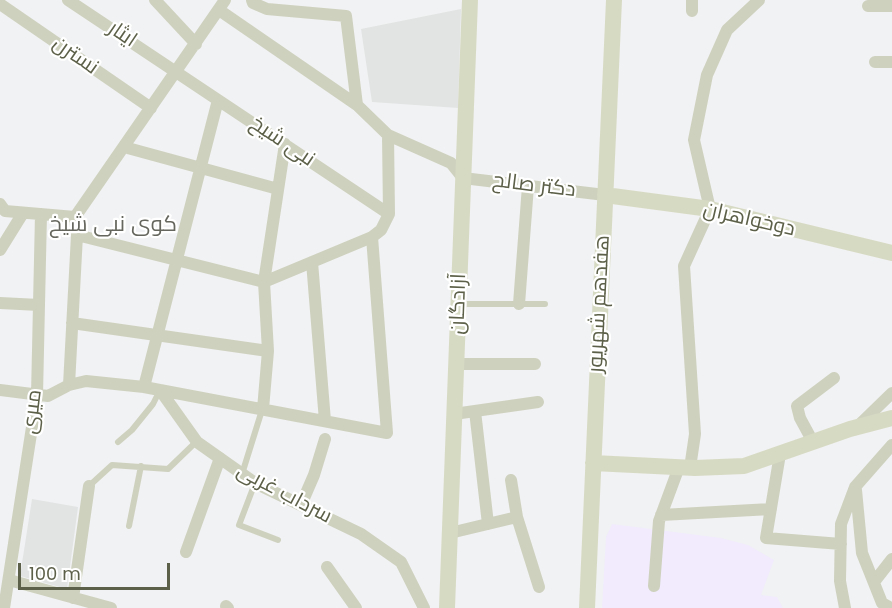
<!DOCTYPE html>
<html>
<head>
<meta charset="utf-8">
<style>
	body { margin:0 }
	#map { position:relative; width:892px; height:608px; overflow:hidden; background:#f1f2f3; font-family:Poppins,sans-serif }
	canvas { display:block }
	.scale { position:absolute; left:18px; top:563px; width:152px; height:27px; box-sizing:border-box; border:3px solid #5d6048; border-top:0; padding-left:8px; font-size:18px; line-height:21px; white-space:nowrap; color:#5d6048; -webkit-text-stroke:4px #fff; paint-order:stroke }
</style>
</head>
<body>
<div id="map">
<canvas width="892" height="608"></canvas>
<div class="scale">100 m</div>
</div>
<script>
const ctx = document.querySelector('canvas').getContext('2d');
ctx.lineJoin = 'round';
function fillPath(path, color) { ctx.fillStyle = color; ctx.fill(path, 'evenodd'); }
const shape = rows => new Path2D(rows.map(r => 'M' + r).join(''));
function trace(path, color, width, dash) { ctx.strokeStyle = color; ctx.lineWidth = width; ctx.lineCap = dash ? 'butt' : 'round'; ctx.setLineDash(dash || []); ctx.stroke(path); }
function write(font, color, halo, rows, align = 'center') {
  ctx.font = font + ' Poppins,Cairo,sans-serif'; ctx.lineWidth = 4.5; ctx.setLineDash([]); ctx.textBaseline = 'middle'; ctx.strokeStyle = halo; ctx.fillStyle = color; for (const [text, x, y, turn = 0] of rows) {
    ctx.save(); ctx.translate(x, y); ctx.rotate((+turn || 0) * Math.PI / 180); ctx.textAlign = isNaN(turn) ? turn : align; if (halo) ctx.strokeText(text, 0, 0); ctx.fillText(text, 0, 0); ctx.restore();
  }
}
fillPath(shape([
	[612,524,721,538,748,545,774,560,761,595,777,597,783,608,602,608,606,537]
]), '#f1ebfd');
fillPath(shape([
	[461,9,458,108,372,102,361,29],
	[32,499,78,507,67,589,20,576]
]), '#e2e4e4');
trace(shape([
	[459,304,545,304],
	[118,442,132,430,153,404,160,390],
	[242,474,262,410],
	[255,483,239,525,278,540],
	[89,486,112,465,168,469,196,442],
	[129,526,141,466]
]), '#ced1be', 6);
trace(shape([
	[68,0,389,214],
	[155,0,196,44],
	[252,0,253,3,267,9,346,16,357,105,388,135,451,163,463,178,605,195],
	[0,4,151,108],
	[868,6,892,6],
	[219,10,357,105],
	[692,11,692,0],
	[875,62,892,62],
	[124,147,278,189],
	[0,204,5,211,75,217],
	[75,217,225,0],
	[77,235,264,282,372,237,381,230,389,214,388,135],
	[0,250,23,213],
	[312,262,325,421],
	[0,303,39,305],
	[519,304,528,186],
	[72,323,268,351],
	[456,364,535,364],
	[69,385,77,235,75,217],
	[144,387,218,100],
	[0,390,48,396,69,385,86,381,144,387,387,433,372,237],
	[160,390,197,442,255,483,361,534,401,562,424,608],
	[263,409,268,351,264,282,285,144],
	[475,411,488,524],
	[454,414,538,402],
	[858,426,892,393],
	[813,442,800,418,797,406,834,378],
	[780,454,766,538,841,544],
	[690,468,695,434,684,266,710,209,694,140,707,75,727,30,759,0],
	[511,480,517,517,539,587],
	[856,490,862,553,882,603,891,608],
	[301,505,314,475,325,439],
	[661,515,771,509],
	[450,533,517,517],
	[186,552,220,458],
	[327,567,356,608],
	[9,580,111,608],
	[874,582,892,559],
	[654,586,659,521,679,467],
	[73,598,89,486],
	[226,606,228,608],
	[4,608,37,395,41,214],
	[845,608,840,581,841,524,855,487,892,445]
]), '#ced1be', 12);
trace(shape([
	[605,195,710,209,892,253],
	[593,463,695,468,744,466,850,429,892,418],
	[447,608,470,0],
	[587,608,614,0]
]), '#d7dac3', 16);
write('21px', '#5d6048', '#fff', [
	["ایثار",122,35,34],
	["نسترن",75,56,35],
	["نبی شیخ",282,142,34],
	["دکتر صالح",534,186,7],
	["دوخواهران",749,220,13],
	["آزادگان",459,304,-88],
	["هفدهم شهریور",600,304,-87],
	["میری",33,412,-83],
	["سرداب غربی",284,494,28]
]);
write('22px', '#65665d', '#fff', [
	["کوی نبی شیخ",113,225]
]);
</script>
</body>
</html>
